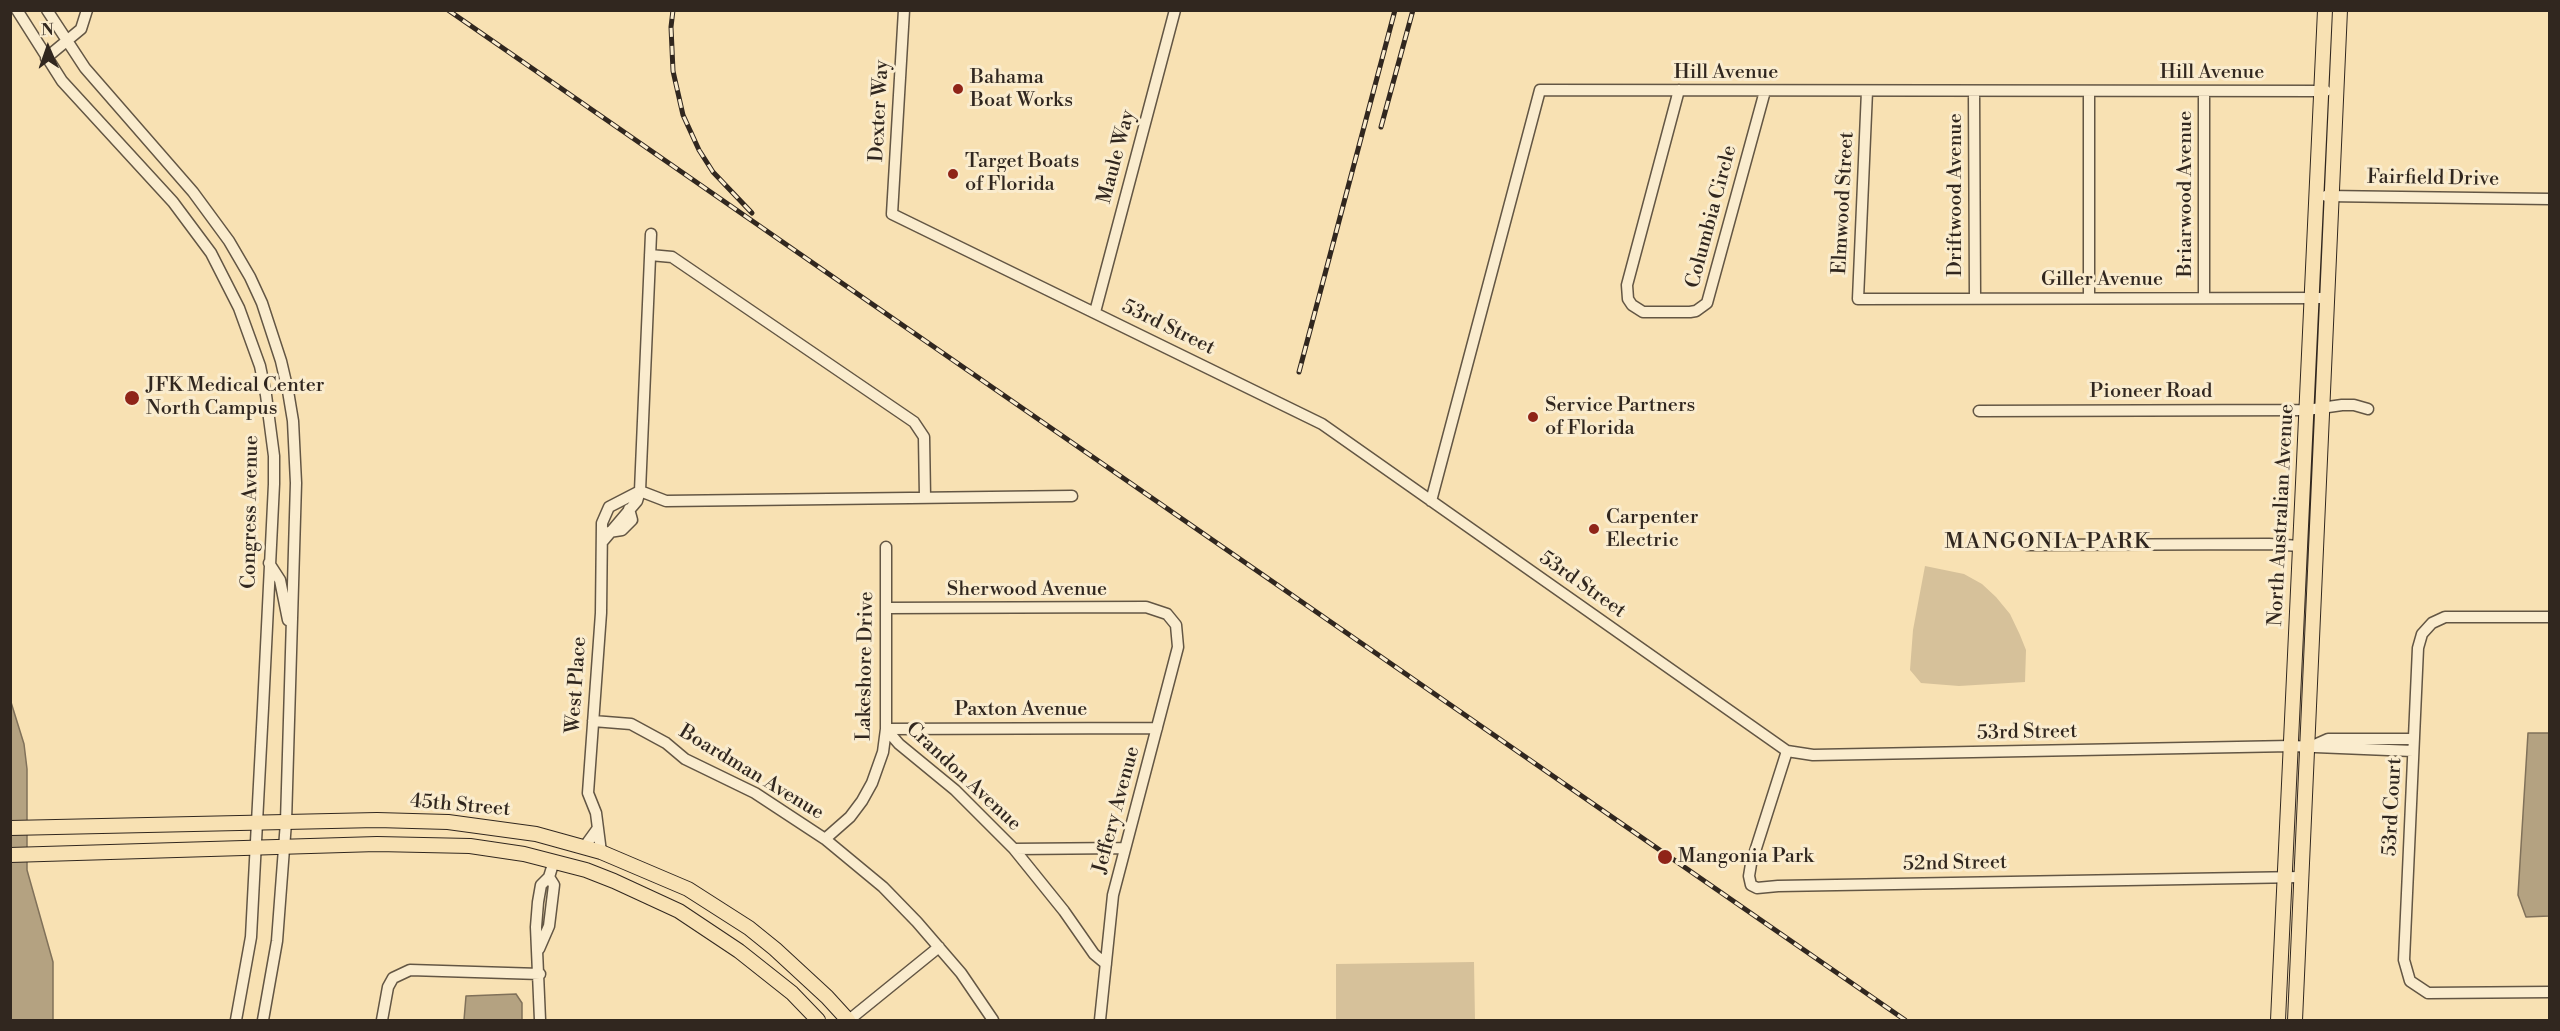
<!DOCTYPE html>
<html>
<head>
<meta charset="utf-8">
<style>
	body { margin:0 }
	#map { position:relative; width:2560px; height:1031px; overflow:hidden; background:#f8e1b3; font-family:"Libre Bodoni",serif }
	canvas { display:block }
	.frame { position:absolute; inset:0; border:12px solid #31271f; pointer-events:none }
	.north { position:absolute; left:18px; top:18px; width:60px; height:60px; -webkit-text-stroke:4px #faecce; paint-order:stroke; rotate:358deg; font-size:16px; font-weight:700; line-height:24px; text-align:center; color:#31271f }
	.north::after { content:''; display:block; margin:auto; width:21px; height:27px; background:#31271f; clip-path:polygon(50% 0,100% 100%,50% 72%,0 100%) }
</style>
</head>
<body>
<div id="map">
<canvas width="2560" height="1031"></canvas>
<div class="frame"></div>
<div class="north">N</div>
</div>
<script>
const ctx = document.querySelector('canvas').getContext('2d');
ctx.lineJoin = 'round';
function fillPath(path, color) { ctx.fillStyle = color; ctx.fill(path, 'evenodd'); }
const shape = rows => new Path2D(rows.map(r => 'M' + r).join(''));
function trace(path, color, width, dash) { ctx.strokeStyle = color; ctx.lineWidth = width; ctx.lineCap = dash ? 'butt' : 'round'; ctx.setLineDash(dash || []); ctx.stroke(path); }
function write(font, color, halo, rows, align = 'center') {
  ctx.font = font + ' "Libre Bodoni",serif'; ctx.lineWidth = 6; ctx.setLineDash([]); ctx.textBaseline = 'middle'; ctx.strokeStyle = halo; ctx.fillStyle = color; for (const [text, x, y, turn = 0] of rows) {
    ctx.save(); ctx.translate(x, y); ctx.rotate((+turn || 0) * Math.PI / 180); ctx.textAlign = isNaN(turn) ? turn : align; if (halo) ctx.strokeText(text, 0, 0); ctx.fillText(text, 0, 0); ctx.restore();
  }
}
fillPath(shape([
	[1925,566,1964,574,1982,584,1996,597,2010,614,2020,635,2026,650,2025,682,1959,686,1921,683,1910,670,1913,630],
	[1474,962,1475,1020,1336,1020,1336,964]
]), '#d6c19a');
const water = shape([
	[10,699,24,744,27,769,27,870,53,962,53,1020,11,1020,10,699],
	[2528,733,2549,733,2549,916,2526,917,2518,895,2528,733],
	[516,994,522,1003,522,1020,464,1020,466,996,516,994]
]);
fillPath(water, '#b4a281');
trace(water, '#80715a', 1.5);
const minor = shape([
	[17,10,62,81,173,202,211,253,239,308,260,366,266,395,274,456,274,484,263,708,251,937,236,1020],
	[47,10,85,68,193,192,229,241,250,277,262,303,281,361,288,391,293,421,296,483,286,822,277,941,263,1020],
	[904,10,892,214,1322,424,1787,751,1813,755,2291,746,2413,751],
	[46,58,81,29,87,10],
	[1679,90,1627,285,1628,299,1632,305,1643,312,1690,312,1696,311,1707,303,1765,91],
	[1867,91,1858,299,2328,298],
	[1974,91,1975,298],
	[2089,91,2089,298],
	[2204,91,2204,298],
	[2326,196,2550,199],
	[650,255,672,257,914,422,924,437,925,497],
	[1095,312,1175,10],
	[1979,411,2307,410,2342,405,2354,405,2368,409],
	[640,491,666,501,1072,496],
	[1431,501,1540,90,2326,91],
	[609,532,622,530,632,520,629,509],
	[603,541,637,501,640,491,651,234],
	[2027,545,2269,544,2300,546],
	[269,563,280,580,288,620],
	[886,608,1146,607,1167,614,1176,625,1178,647,1113,895,1100,1020],
	[2550,617,2445,617,2432,623,2422,634,2418,648,2404,960,2410,981,2428,993,2550,992],
	[593,721,631,724,666,743,685,759,755,793,825,839,883,887,917,922,961,973,993,1020],
	[886,729,899,744,955,790,1014,849,1064,911,1094,954,1106,964],
	[886,729,1157,728],
	[2310,747,2328,739,2414,739],
	[1787,751,1751,864,1749,876,1751,885,1757,888,1778,886,2301,877],
	[825,839,850,817,862,801,872,783,883,752,886,729,886,547],
	[585,846,598,828],
	[1014,849,1125,848],
	[601,852,596,813,588,793,601,613,602,523,609,507,640,491],
	[539,949,549,926,554,885,549,877],
	[382,1020,388,987,393,978,410,970,540,974],
	[540,1020,536,927,538,902,541,885,549,877,554,861],
	[849,1020,939,947]
]);
const major = shape([
	[10,828,377,820,448,822,536,834,601,852,688,889,749,928,775,949,827,997,848,1020],
	[10,855,377,844,470,846,524,854,586,870,614,881,679,911,739,951,792,993,818,1020],
	[2278,1020,2325,10],
	[2295,1020,2340,10]
]);
trace(minor, '#635644', 13);
trace(major, '#31271f', 16);
trace(minor, '#faecce', 10);
trace(major, '#f8e1b3', 14);
const rail = shape([
	[448,10,1905,1020],
	[673,10,671,27,673,71,683,115,699,150,713,172,752,213],
	[1381,127,1413,10],
	[1299,372,1395,10]
]);
trace(rail, '#31271f', 5);
trace(rail, '#faecce', 3, [9]);
for (const [x, y, r, color] of [
	[958,89,6,"#8f2418"],
	[953,174,6,"#8f2418"],
	[132,398,8,"#8f2418"],
	[1533,417,6,"#8f2418"],
	[1594,529,6,"#8f2418"],
	[1665,857,8,"#8f2418"]
]) { const dot = new Path2D(); dot.arc(x, y, r, 0, 2 * Math.PI); ctx.fillStyle = color; ctx.fill(dot); trace(dot, '#faecce', 2); }
write('20px', '#31271f', '#faecce', [
	["Hill Avenue",1726,73],
	["Hill Avenue",2212,73],
	["Dexter Way",880,111,-87],
	["Maule Way",1117,157,-75],
	["Fairfield Drive",2433,179,1],
	["Briarwood Avenue",2186,194,-90],
	["Driftwood Avenue",1956,195,-90],
	["Elmwood Street",1844,203,-87],
	["Columbia Circle",1712,217,-75],
	["Giller Avenue",2102,280],
	["53rd Street",1168,328,26],
	["Pioneer Road",2151,392],
	["Congress Avenue",251,512,-89],
	["North Australian Avenue",2282,515,-87],
	["53rd Street",1582,585,35],
	["Sherwood Avenue",1027,590],
	["Lakeshore Drive",866,666,-89],
	["West Place",577,685,-86],
	["Paxton Avenue",1021,710],
	["53rd Street",2027,733,-1],
	["Boardman Avenue",751,773,31],
	["Crandon Avenue",963,777,43],
	["45th Street",460,806,5],
	["53rd Court",2393,807,-87],
	["Jeffery Avenue",1117,810,-75],
	["52nd Street",1955,864,-1]
]);
write('20px', '#31271f', '#faecce', [
	["Bahama",970,78],
	["Boat Works",970,101],
	["Target Boats",965,162],
	["of Florida",965,185],
	["JFK Medical Center",146,386],
	["North Campus",146,409],
	["Service Partners",1545,406],
	["of Florida",1545,429],
	["Carpenter",1606,518],
	["Electric",1606,541],
	["Mangonia Park",1678,857]
], 'left');
ctx.letterSpacing = '1.5px';
write('22px', '#31271f', '#faecce', [
	["MANGONIA PARK",2048,543]
]);
ctx.letterSpacing = '0px';
</script>
</body>
</html>
